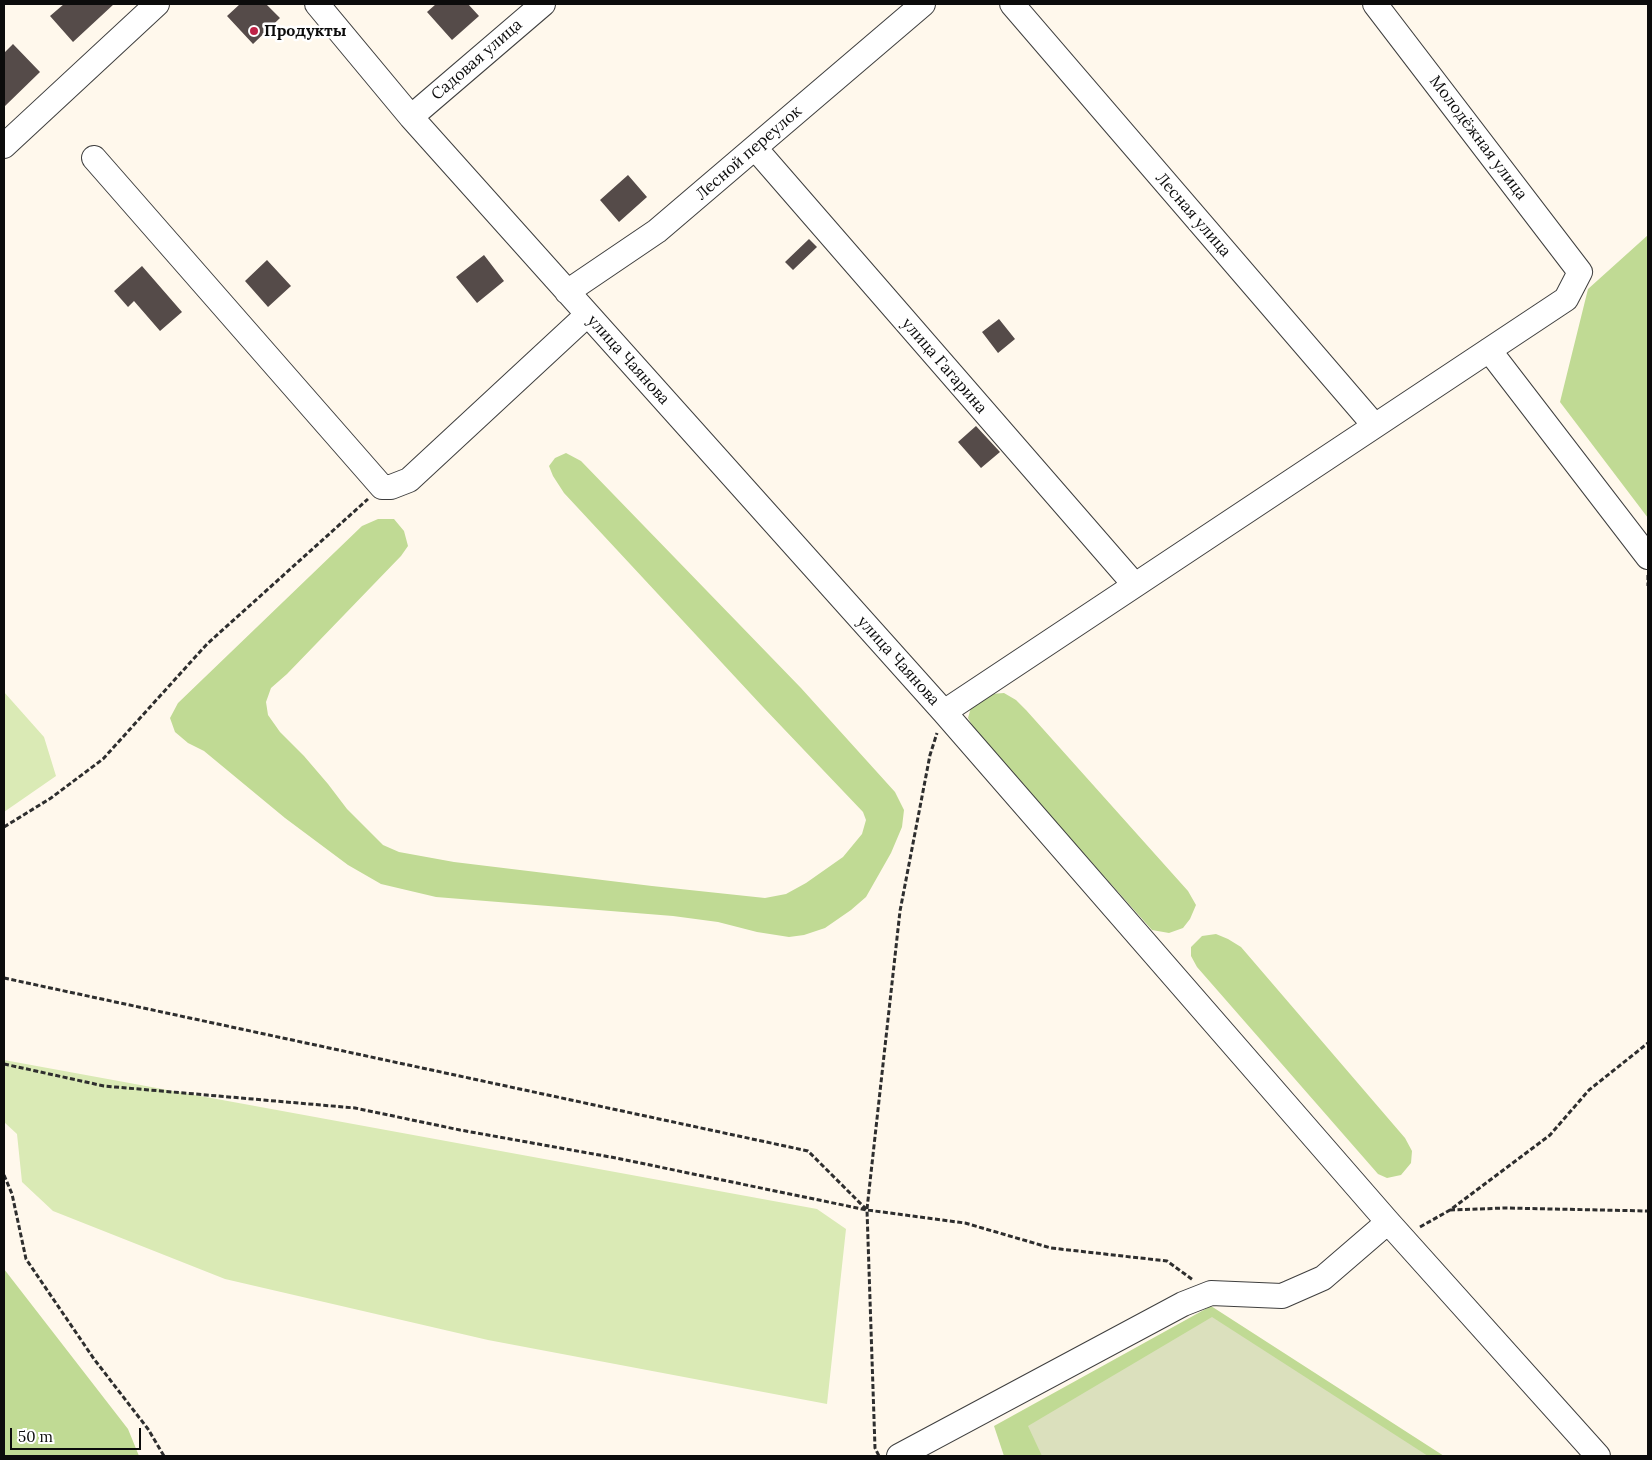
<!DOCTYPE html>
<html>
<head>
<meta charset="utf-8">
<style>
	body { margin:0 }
	#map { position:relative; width:1652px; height:1460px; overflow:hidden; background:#fff8ec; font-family:Lora,serif }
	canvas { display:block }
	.frame { position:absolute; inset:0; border:5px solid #0c0c0c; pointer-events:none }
	.scale { position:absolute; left:10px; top:1428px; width:131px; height:22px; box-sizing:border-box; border:2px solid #0c0c0c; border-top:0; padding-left:6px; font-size:15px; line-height:18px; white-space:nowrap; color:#0c0c0c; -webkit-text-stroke:4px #fff; paint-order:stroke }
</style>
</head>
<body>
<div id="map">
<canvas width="1652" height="1460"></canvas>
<div class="frame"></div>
<div class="scale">50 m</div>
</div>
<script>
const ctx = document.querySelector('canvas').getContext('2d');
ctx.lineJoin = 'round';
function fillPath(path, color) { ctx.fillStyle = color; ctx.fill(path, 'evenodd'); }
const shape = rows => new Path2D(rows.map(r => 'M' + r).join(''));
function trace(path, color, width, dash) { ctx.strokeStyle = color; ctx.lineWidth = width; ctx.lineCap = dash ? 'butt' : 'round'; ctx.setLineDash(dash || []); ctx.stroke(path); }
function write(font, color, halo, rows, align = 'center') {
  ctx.font = font + ' Lora,serif'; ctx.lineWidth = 5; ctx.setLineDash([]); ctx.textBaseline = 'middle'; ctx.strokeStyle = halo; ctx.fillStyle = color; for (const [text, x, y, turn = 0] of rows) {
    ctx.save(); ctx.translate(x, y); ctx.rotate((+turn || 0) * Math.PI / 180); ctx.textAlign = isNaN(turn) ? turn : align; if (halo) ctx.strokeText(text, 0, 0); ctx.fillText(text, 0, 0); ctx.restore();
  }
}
fillPath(shape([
	[4,692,44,737,56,776,4,812],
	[4,1060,817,1209,846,1229,827,1404,488,1340,225,1279,53,1211,22,1182,17,1134,4,1122]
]), '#daeab5');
fillPath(shape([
	[1648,235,1648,518,1560,402,1588,289],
	[566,453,581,461,801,688,895,792,904,810,902,827,891,853,866,897,851,910,825,928,804,935,789,937,757,932,718,922,673,916,436,897,381,884,348,865,285,818,204,751,188,743,175,732,170,718,178,703,362,526,378,519,394,519,404,531,408,546,401,556,287,674,271,688,266,702,268,715,280,732,304,756,328,784,347,809,383,845,399,852,454,862,652,886,765,898,786,894,806,883,843,857,862,834,866,820,863,812,763,707,564,493,553,476,549,466,555,458],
	[1004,693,1016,700,1026,710,1188,891,1196,905,1190,919,1183,928,1169,933,1152,930,977,734,968,718,972,704,991,694],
	[1216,934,1228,939,1241,947,1405,1138,1412,1151,1411,1163,1401,1175,1387,1178,1378,1174,1197,967,1191,956,1191,947,1202,936],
	[4,1269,128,1429,139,1456,4,1456],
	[1211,1306,1444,1456,1004,1456,994,1426]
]), '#c0da94');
fillPath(shape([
	[1212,1317,1428,1456,1042,1456,1028,1426]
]), '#dbe0bd');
fillPath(shape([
	[64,4,114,4,73,42,50,16],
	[240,4,266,4,280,18,253,44,227,16],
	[436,4,468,4,479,16,452,40,427,12],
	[13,44,40,72,4,107,4,53],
	[628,175,647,197,619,222,600,200],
	[809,239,817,247,793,270,785,262],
	[484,255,504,281,477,303,456,277],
	[267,260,291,286,268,307,245,281],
	[142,266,182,312,160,331,134,301,128,307,114,291],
	[999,319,1015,339,998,353,982,332],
	[976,426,1000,452,981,468,958,442]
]), '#554b49');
const minor = shape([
	[317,4,411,117,944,712,1388,1222,1598,1456],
	[1012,4,1375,426],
	[411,117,543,4],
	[4,146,157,4],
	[755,148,1134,584],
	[94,158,382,487,391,487,409,480,587,315],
	[567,292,657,231,923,4],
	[1489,350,1648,557],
	[944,712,1566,299,1580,272,1375,4],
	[899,1456,1183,1304,1211,1293,1282,1296,1323,1278,1388,1222]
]);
trace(minor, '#3f3f3f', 26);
trace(shape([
	[1648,575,1648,586],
	[4,827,51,798,103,759,207,644,368,499],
	[4,978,808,1151,867,1210,875,1448,879,1456],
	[4,1064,104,1086,355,1108,460,1130,616,1158,867,1210,965,1223,1051,1248,1167,1261,1193,1280],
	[4,1175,12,1194,26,1259,94,1359,148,1429,164,1456],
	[867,1209,900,911,930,755,937,733],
	[1450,1210,1505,1208,1648,1211],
	[1420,1227,1450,1210,1550,1135,1589,1090,1648,1043]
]), '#2e2e2e', 3, [5, 2.5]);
trace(minor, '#fff', 24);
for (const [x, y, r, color] of [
	[254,31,5,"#be2346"]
]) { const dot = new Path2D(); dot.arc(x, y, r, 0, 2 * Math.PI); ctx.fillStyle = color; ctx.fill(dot); trace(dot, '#fff', 2); }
write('bold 16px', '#0c0c0c', '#fff', [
	["Продукты",264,31]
], 'left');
write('16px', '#0c0c0c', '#fff', [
	["Садовая улица",477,60,-41],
	["Молодёжная улица",1478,138,53],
	["Лесной переулок",749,153,-41],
	["Лесная улица",1193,215,49],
	["улица Чаянова",628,360,48],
	["улица Гагарина",944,366,49],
	["улица Чаянова",898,661,48]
]);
</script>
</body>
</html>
